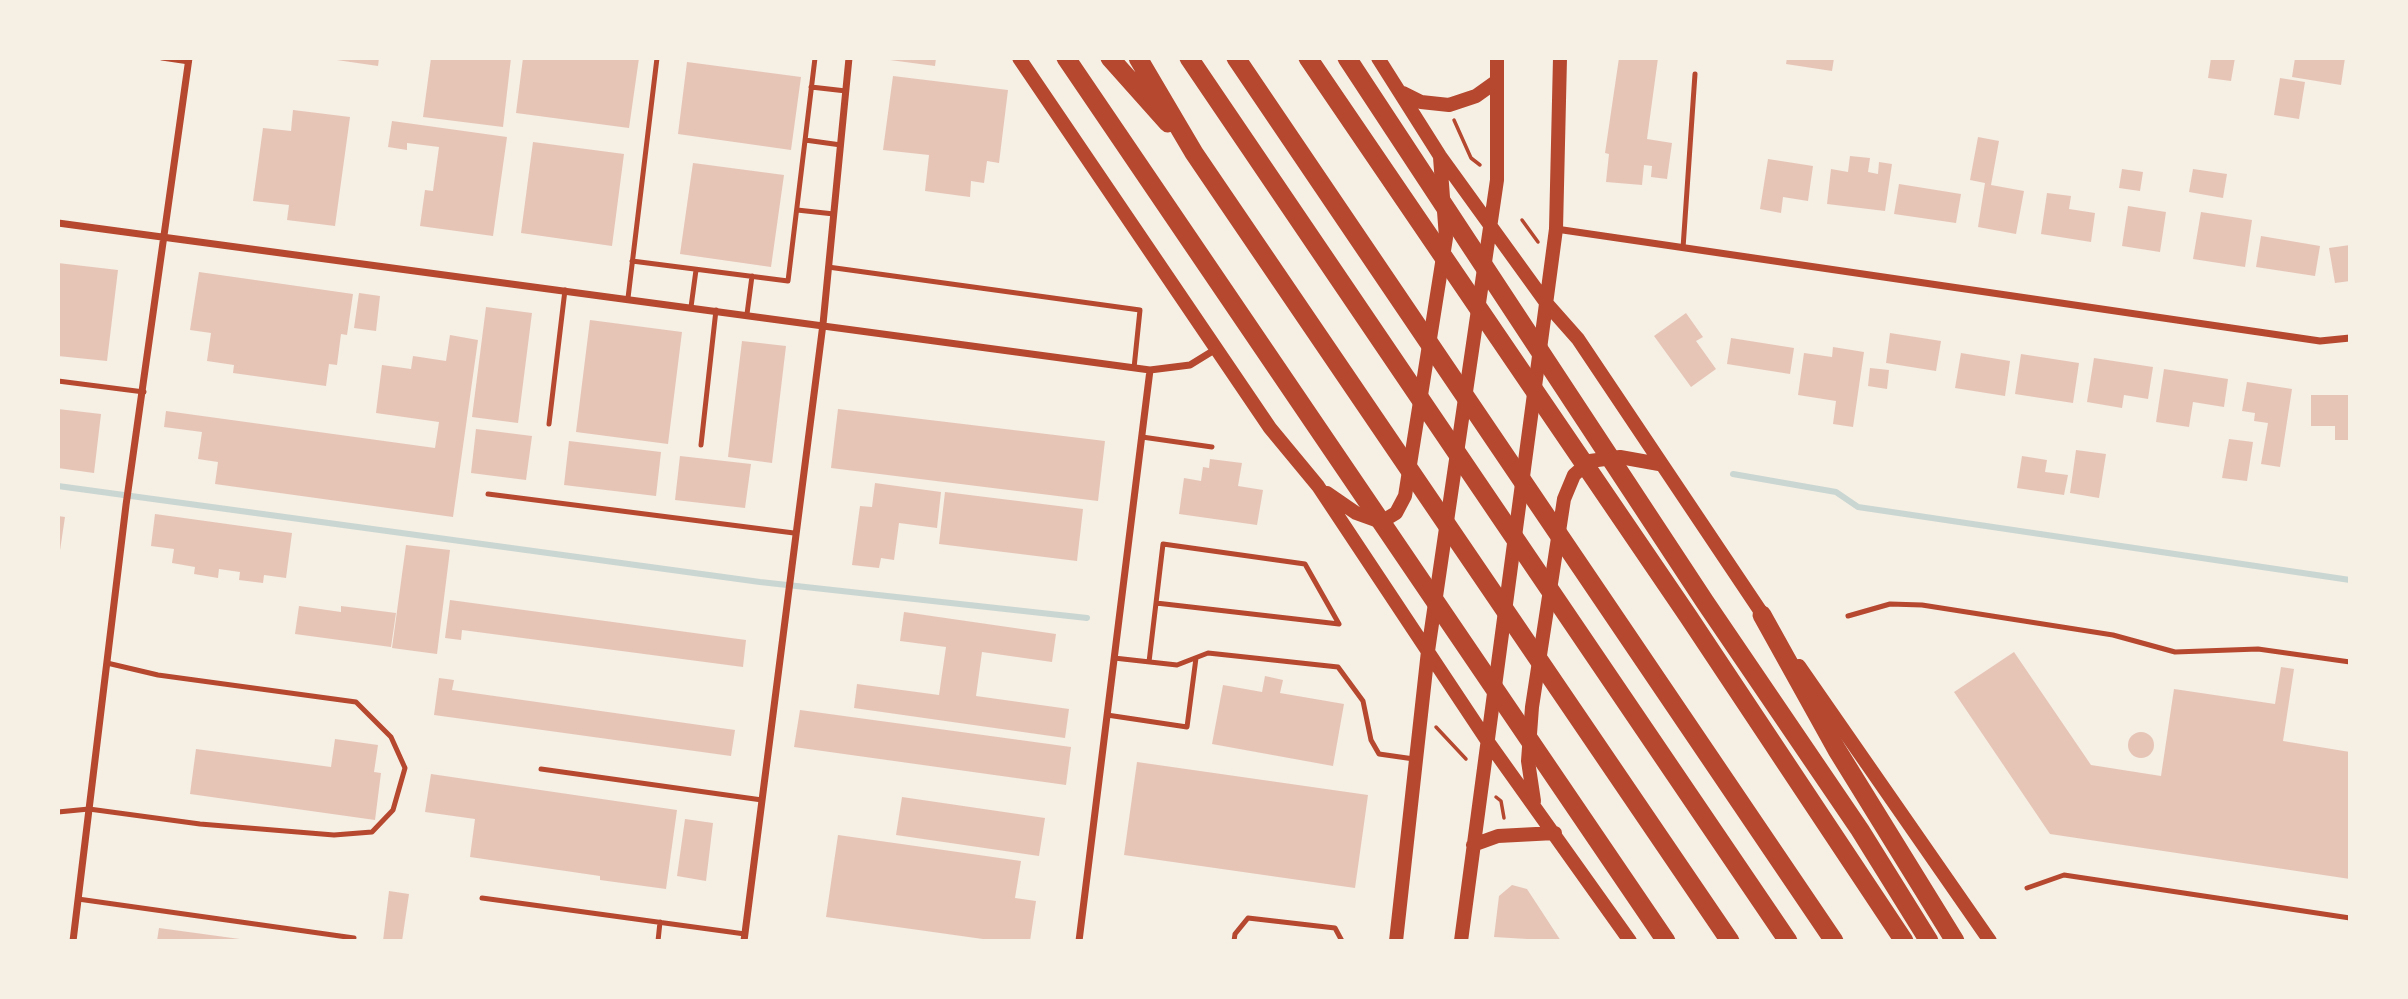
<!DOCTYPE html>
<html>
<head>
<meta charset="utf-8">
<style>
	body { margin:0 }
	#map { position:relative; width:2408px; height:999px; overflow:hidden; background:#f6efe4; font-family:Quicksand,sans-serif }
	canvas { display:block }
	.frame { position:absolute; inset:0; border:60px solid #f6efe4; pointer-events:none }
</style>
</head>
<body>
<div id="map">
<canvas width="2408" height="999"></canvas>
<div class="frame"></div>
</div>
<script>
const ctx = document.querySelector('canvas').getContext('2d');
ctx.lineJoin = 'round';
const shape = rows => new Path2D(rows.map(r => 'M' + r).join(''));
function trace(path, color, width, dash) { ctx.strokeStyle = color; ctx.lineWidth = width; ctx.lineCap = dash ? 'butt' : 'round'; ctx.setLineDash(dash || []); ctx.stroke(path); }
function fillPath(path, color) { ctx.fillStyle = color; ctx.fill(path, 'evenodd'); }
trace(shape([
	[1733,474,1836,492,1858,507,2350,580],
	[58,486,760,582,1087,618]
]), '#c9d6d2', 6);
fillPath(shape([
	[323,58,379,58,378,66],
	[431,58,511,58,503,127,423,117],
	[523,58,639,58,629,128,516,113],
	[890,58,936,58,935,66,890,60],
	[1619,58,1658,58,1647,139,1672,143,1667,179,1651,177,1652,166,1644,165,1642,185,1606,182,1609,154,1605,153],
	[1787,58,1834,58,1832,71,1786,64],
	[2211,58,2235,58,2231,81,2208,78],
	[2295,58,2345,58,2341,85,2292,77],
	[687,62,801,77,791,150,678,134],
	[893,76,1008,90,999,163,987,161,984,183,971,181,970,197,925,191,929,155,883,150],
	[2280,78,2305,82,2299,119,2274,115],
	[293,110,350,117,335,226,287,220,289,205,253,201,263,128,291,131],
	[392,121,507,137,493,236,420,226,425,190,433,191,439,147,407,143,407,150,388,147],
	[1978,137,1999,141,1991,185,2024,191,2016,234,1978,227,1985,183,1970,180],
	[533,142,624,154,612,246,521,233],
	[1850,156,1870,158,1868,172,1878,174,1879,162,1892,164,1885,211,1827,204,1831,169,1848,172],
	[1768,159,1813,166,1808,201,1783,197,1781,213,1760,209],
	[693,163,784,175,771,267,680,254],
	[2122,169,2143,172,2140,191,2119,188],
	[2193,169,2227,174,2223,198,2189,192],
	[1899,184,1961,194,1956,223,1894,214],
	[2047,193,2071,196,2069,209,2095,213,2091,242,2041,234],
	[2128,206,2166,212,2160,252,2122,246],
	[2201,212,2252,220,2245,267,2193,259],
	[2261,236,2320,246,2315,276,2256,267],
	[2350,245,2350,281,2335,283,2329,248],
	[58,263,118,270,107,361,58,356],
	[199,272,353,294,347,335,341,334,337,365,329,364,326,386,233,373,234,365,207,361,211,333,190,330],
	[359,293,380,296,376,331,354,328],
	[486,307,532,313,518,423,472,417],
	[1686,313,1703,337,1696,341,1716,369,1691,387,1654,336],
	[590,320,682,332,668,444,576,432],
	[1890,333,1941,341,1936,371,1886,363],
	[450,335,478,340,453,517,215,484,218,462,198,459,202,432,164,427,166,411,435,448,439,422,376,413,382,365,411,369,413,356,446,361],
	[1731,338,1794,348,1790,374,1727,364],
	[742,341,786,346,772,463,728,457],
	[1833,347,1864,352,1853,427,1833,424,1836,401,1798,395,1804,353,1832,357],
	[1961,353,2010,361,2005,396,1955,388],
	[2021,354,2079,363,2073,403,2015,394],
	[2094,358,2153,367,2148,399,2124,395,2122,408,2087,402],
	[1870,368,1889,370,1887,389,1868,386],
	[2164,369,2228,379,2224,407,2193,402,2189,427,2156,422],
	[2247,382,2292,389,2280,467,2261,464,2268,423,2254,421,2255,413,2242,411],
	[2311,395,2350,395,2350,440,2335,440,2335,426,2311,426],
	[58,409,101,414,94,473,58,468],
	[838,409,1105,441,1098,501,831,468],
	[476,429,532,436,526,480,471,473],
	[2229,439,2253,442,2247,481,2222,478],
	[569,441,661,452,656,496,564,485],
	[2076,450,2106,454,2099,498,2070,493],
	[680,456,751,464,745,508,675,500],
	[2022,456,2047,460,2045,472,2068,475,2064,495,2017,488],
	[1210,459,1242,463,1238,486,1263,490,1257,525,1179,514,1184,478,1201,481,1203,467,1209,468],
	[875,483,941,492,937,528,899,523,894,560,881,558,879,568,852,565,860,506,872,507],
	[945,492,1083,509,1077,561,939,544],
	[155,514,292,533,286,578,264,575,263,583,239,580,240,572,219,569,218,578,194,574,195,567,172,563,174,549,151,546],
	[58,516,65,517,59,557,58,557],
	[406,545,450,550,437,654,392,648],
	[450,600,746,640,743,667,462,630,461,640,445,638],
	[299,606,341,612,341,606,396,613,391,647,295,634],
	[904,612,1056,634,1052,662,982,652,976,696,1069,709,1065,738,854,708,857,684,939,695,946,647,900,641],
	[2014,652,2091,765,2161,776,2174,689,2275,704,2281,667,2294,669,2283,741,2350,752,2350,879,2050,834,1954,692],
	[1265,676,1283,680,1280,693,1344,704,1333,766,1212,744,1223,685,1262,692],
	[439,678,454,680,452,690,735,730,731,756,434,715],
	[800,710,1071,747,1066,785,794,747],
	'2128 745a13 13 0 1 1 26 0a13 13 0 1 1-26 0Z',
	[335,739,378,745,374,772,381,773,375,820,190,794,196,749,331,767],
	[1137,762,1368,795,1355,888,1124,855],
	[431,774,677,810,666,889,600,880,600,876,470,857,475,819,425,812],
	[902,797,1045,818,1039,856,896,835],
	[685,819,713,823,706,881,677,876],
	[838,835,1021,861,1015,898,1036,901,1030,941,997,941,826,917],
	[1512,885,1527,889,1561,941,1494,937,1499,896],
	[389,891,409,894,402,941,383,941],
	[159,928,247,940,247,941,157,941]
]), '#e6c5b7');
trace(shape([
	[1454,120,1471,158,1480,165],
	[1522,220,1538,242],
	[1436,727,1466,759],
	[1496,797,1501,801,1504,818]
]), '#b5482f', 3.5);
trace(shape([
	[162,58,189,62],
	[811,87,846,91],
	[805,140,841,145],
	[797,210,834,214],
	[1683,248,1695,74],
	[632,261,788,281,815,58],
	[828,267,1140,310,1134,368],
	[628,298,657,58],
	[691,307,696,270],
	[747,314,752,276],
	[58,381,144,392],
	[549,424,565,290],
	[1142,437,1212,447],
	[701,445,716,310],
	[488,494,794,533],
	[1848,616,1890,604,1922,605,2113,635,2175,652,2258,649,2350,662],
	[1114,658,1177,665,1208,653,1338,667,1363,701,1371,740,1379,754,1414,759],
	[1149,662,1163,544,1305,564,1339,624,1156,603],
	[1107,715,1187,727,1196,658],
	[541,769,762,800],
	[58,812,89,809,200,824,334,835,372,832,393,810,405,768,391,737,356,702,158,675,107,663],
	[2027,888,2064,875,2350,918],
	[482,898,745,934],
	[78,899,354,938],
	[658,941,660,922],
	[1234,941,1235,934,1248,918,1335,928,1342,941]
]), '#b5482f', 5);
trace(shape([
	[58,223,1150,370,1190,365,1216,349],
	[1556,229,2320,341,2350,338],
	[73,941,126,505,189,58],
	[744,941,823,324,849,58],
	[1079,941,1150,370]
]), '#b5482f', 7);
trace(shape([
	[1019,58,1270,428,1318,486,1486,739,1630,941],
	[1378,58,1440,156,1547,304,1578,339,1767,621],
	[1403,93,1421,102,1449,105,1476,96,1497,81],
	[1327,493,1356,513,1381,522,1396,513,1405,496,1446,238,1440,157],
	[1799,666,1990,941],
	[1534,801,1528,761,1532,707,1564,499,1574,475,1590,461,1620,457,1659,464],
	[1473,845,1498,836,1555,833],
	[1396,941,1428,651,1497,180,1497,58],
	[1461,941,1556,229,1560,58]
]), '#b5482f', 14);
trace(shape([
	[1066,58,1666,941],
	[1110,58,1168,123],
	[1138,58,1194,153,1730,941],
	[1189,58,1788,941],
	[1236,58,1834,941],
	[1308,58,1688,616,1904,941],
	[1347,58,1705,602,1860,830,1929,941],
	[1762,615,1837,750,1955,941]
]), '#b5482f', 19);
</script>
</body>
</html>
